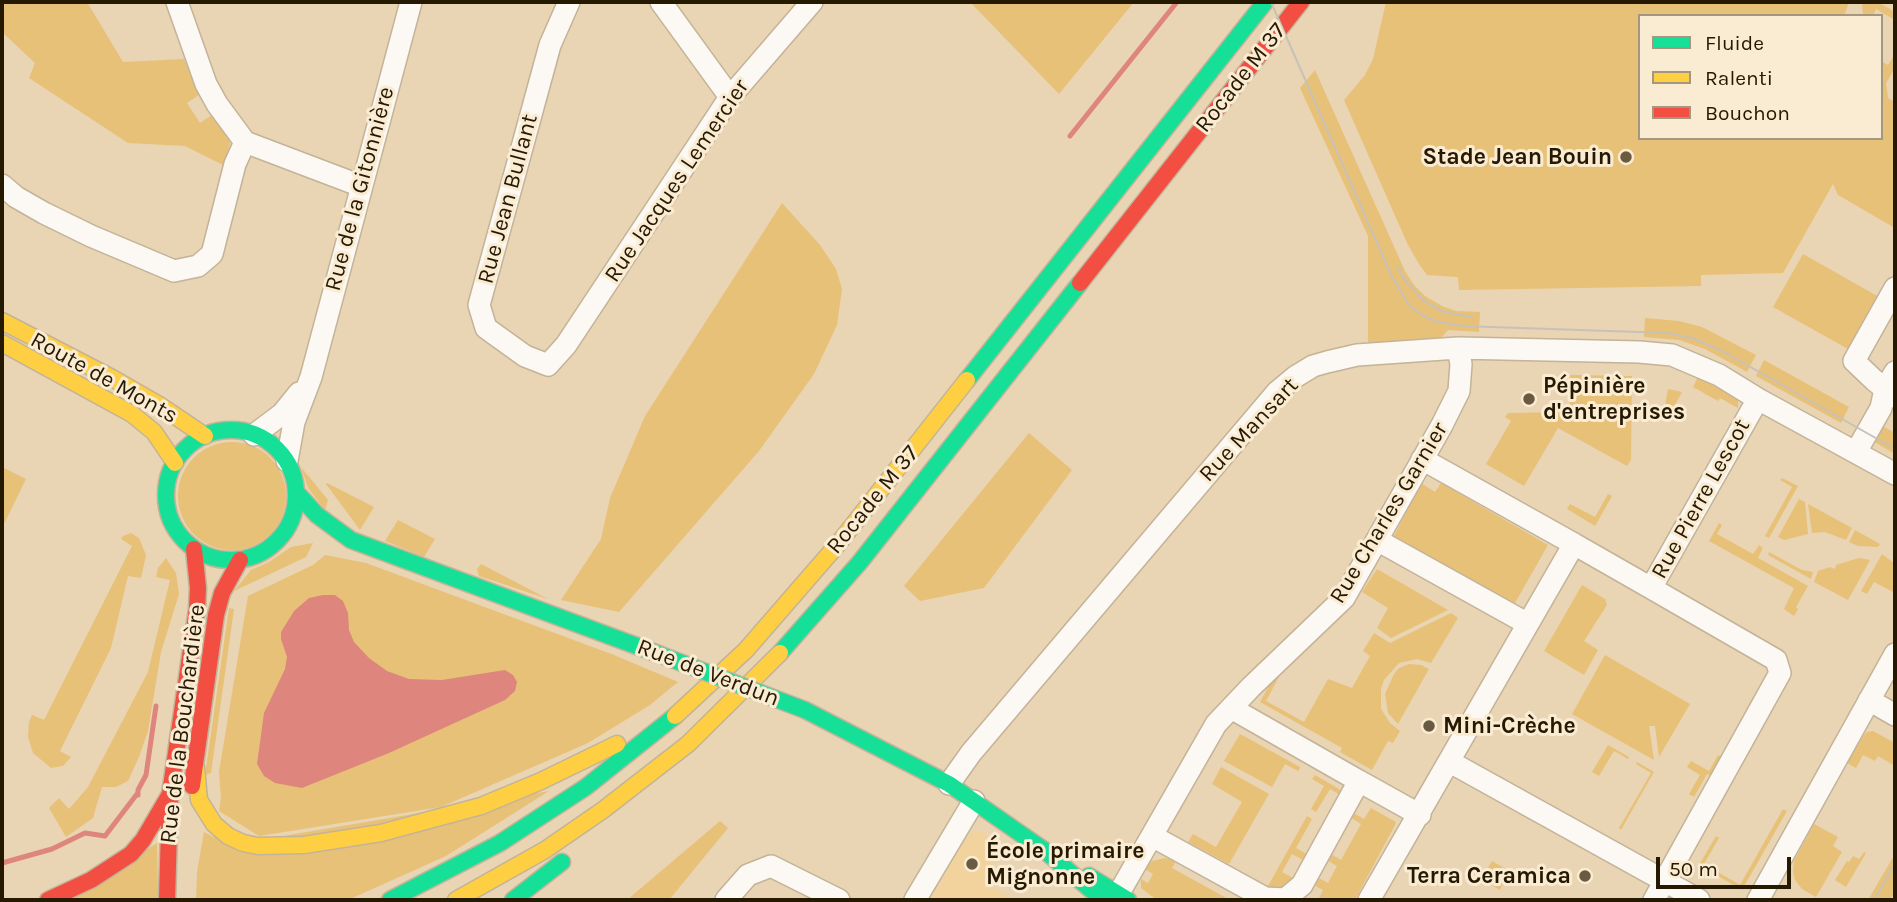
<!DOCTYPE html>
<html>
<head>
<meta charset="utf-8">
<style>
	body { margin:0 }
	#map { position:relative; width:1897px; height:902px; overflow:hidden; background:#e9d4b3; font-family:Karla,sans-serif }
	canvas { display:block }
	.frame { position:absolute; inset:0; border:4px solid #261901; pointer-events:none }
	.legend { position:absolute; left:1638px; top:14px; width:245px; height:126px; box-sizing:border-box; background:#faebd3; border:2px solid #a5977f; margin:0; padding:9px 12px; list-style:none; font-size:21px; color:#261901 }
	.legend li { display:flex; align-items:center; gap:14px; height:35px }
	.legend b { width:35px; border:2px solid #a5977f }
	.scale { position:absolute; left:1656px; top:857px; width:135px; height:32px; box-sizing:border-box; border:4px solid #261901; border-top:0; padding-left:9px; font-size:21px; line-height:24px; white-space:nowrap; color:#261901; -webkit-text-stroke:5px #faebd3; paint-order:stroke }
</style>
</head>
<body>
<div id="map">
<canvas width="1897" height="902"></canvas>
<div class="frame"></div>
<ul class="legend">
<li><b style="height:9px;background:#16e098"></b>Fluide</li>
<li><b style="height:9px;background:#ffcf43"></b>Ralenti</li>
<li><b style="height:9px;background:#f24e42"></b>Bouchon</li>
</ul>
<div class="scale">50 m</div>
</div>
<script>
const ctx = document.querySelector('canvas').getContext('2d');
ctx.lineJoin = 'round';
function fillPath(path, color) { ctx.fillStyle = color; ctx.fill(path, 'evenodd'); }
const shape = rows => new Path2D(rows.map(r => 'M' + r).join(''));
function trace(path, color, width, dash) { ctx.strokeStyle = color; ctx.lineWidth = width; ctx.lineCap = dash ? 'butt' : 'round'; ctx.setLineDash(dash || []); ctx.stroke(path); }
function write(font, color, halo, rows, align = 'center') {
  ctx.font = font + ' Karla,sans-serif'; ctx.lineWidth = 6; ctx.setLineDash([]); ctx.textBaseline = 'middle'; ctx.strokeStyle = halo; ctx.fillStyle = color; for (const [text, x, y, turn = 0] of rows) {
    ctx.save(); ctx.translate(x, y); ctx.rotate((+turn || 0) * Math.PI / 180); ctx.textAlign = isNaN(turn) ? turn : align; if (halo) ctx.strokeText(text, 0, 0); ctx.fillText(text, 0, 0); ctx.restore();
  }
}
fillPath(shape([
	[974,831,982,832,1004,847,984,882,1015,900,930,900,965,838]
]), '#f2d39e');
fillPath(shape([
	[2,2,87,2,123,62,184,59,199,95,187,103,200,123,212,115,227,133,230,143,225,166,185,146,128,143,29,78,35,63,2,32],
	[970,2,1134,2,1059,94],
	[1386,2,1849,2,1844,16,1640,16,1640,138,1881,138,1881,61,1888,65,1895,54,1895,68,1886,83,1888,98,1895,102,1893,115,1895,117,1895,228,1838,195,1833,184,1783,273,1701,275,1701,286,1459,290,1458,277,1427,275,1419,264,1408,245,1344,100,1365,75,1373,59],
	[1862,2,1878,2,1895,12,1895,20,1876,9,1873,16,1863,16],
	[1315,70,1405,271,1414,285,1425,296,1442,306,1456,311,1480,312,1479,332,1448,330,1442,337,1409,342,1368,342,1368,236,1300,88],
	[782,203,820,245,836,269,842,289,837,325,814,374,759,451,619,612,561,600,601,539,610,498,645,416],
	[1803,254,1879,297,1848,349,1773,307],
	[1645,318,1679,321,1702,327,1756,355,1747,372,1705,349,1679,340,1644,337],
	[1764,360,1849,407,1841,423,1756,376],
	[1570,375,1632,376,1631,460,1627,466,1558,428,1524,486,1486,464,1511,421,1505,417,1508,413,1570,412],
	[1698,377,1738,399,1738,408,1720,398,1718,401,1693,387],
	[1668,389,1682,392,1668,418,1663,416],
	[1879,424,1895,433,1895,454,1871,440],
	[1029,433,1072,470,984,588,920,601,904,586],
	'178 496a54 54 0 1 1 108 0a54 54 0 1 1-108 0Z',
	[2,467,26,479,2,528],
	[301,467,328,500,325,510,308,488],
	[1782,478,1798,486,1769,538,1765,536,1792,487,1780,480],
	[327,483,374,507,360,530,326,484],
	[1421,483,1435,492,1441,483,1548,545,1515,603,1393,538],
	[1608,494,1612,496,1595,526,1567,509,1570,504,1595,517],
	[1799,499,1805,502,1808,534,1784,540,1778,537],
	[1808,504,1852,528,1846,540,1825,532,1812,533],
	[398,520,435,539,424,557,385,541],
	[1719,523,1722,525,1717,534,1753,554,1759,545,1763,548,1758,558,1808,586,1796,607,1798,609,1794,616,1784,609,1794,588,1709,541],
	[1855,530,1880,544,1878,547,1858,546,1849,542],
	[131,533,139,538,146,555,141,578,128,576,111,648,60,751,71,757,63,766,51,768,33,753,28,737,29,722,32,715,44,720,132,546,121,539,123,536],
	[313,543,306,557,234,591,251,570,269,562,291,547],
	[1769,552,1802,570,1813,572,1811,579,1768,555],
	[1882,554,1895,564,1895,593,1874,582,1867,594,1861,591],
	[325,555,366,563,614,655,678,682,650,705,588,743,441,807,259,836,219,811,221,798,219,772,248,596,313,565],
	[166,558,176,573,179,594,161,652,148,731,139,757,128,781,116,787,102,787,93,818,66,837,49,808,59,798,69,809,88,787,148,672,170,580,156,577,158,568],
	[1859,558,1870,560,1848,600,1814,582,1818,571,1830,567,1835,569,1836,565],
	[481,564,548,599,479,576,477,569],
	[1377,569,1448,610,1391,638,1377,628,1388,608,1362,592],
	[1582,585,1605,599,1607,605,1584,641,1598,650,1584,675,1544,651],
	[229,608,234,609,211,773,205,775],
	[1451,613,1458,618,1431,663,1417,659,1399,663,1384,680,1381,689,1381,709,1390,723,1400,731,1393,743,1388,741,1372,770,1340,752,1342,748,1260,702,1276,673,1280,675,1266,701,1304,722,1328,679,1352,688,1370,656,1363,651,1374,633,1390,643],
	[1605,655,1690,704,1659,757,1655,726,1649,726,1654,760,1572,714],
	[1409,664,1421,665,1429,669,1398,724,1388,713,1385,694,1394,674,1399,668],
	[1873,731,1895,743,1895,766,1878,756,1875,761,1863,755,1856,768,1847,763,1864,735,1867,732],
	[1240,734,1300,767,1300,768,1298,771,1285,764,1272,787,1224,761],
	[1608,745,1629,757,1628,759,1614,751,1599,776,1592,772],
	[1718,755,1722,757,1711,776,1707,774,1694,797,1689,794,1700,775,1687,767,1691,761,1709,771],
	[1637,762,1654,772,1621,830,1619,828,1651,773,1636,764],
	[1221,767,1269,794,1229,864,1188,842,1193,834,1216,847,1242,802,1212,784],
	[1315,775,1344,792,1342,796,1330,789,1316,812,1311,809,1324,786,1312,779],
	[549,791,446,856,348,900,196,900,197,872,204,832,230,845],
	[1371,808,1396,822,1395,825,1355,900,1318,900,1323,890,1312,884,1315,876,1328,883,1337,866,1325,859,1329,853,1341,860,1361,824,1350,817,1352,812,1364,819],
	[1783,809,1787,811,1742,890,1699,865,1716,836,1719,838,1704,864,1740,885],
	[1307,816,1312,819,1296,848,1308,855,1305,861,1292,854,1282,872,1295,879,1279,892,1253,884,1255,879,1268,886],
	[720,821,728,828,669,900,627,900],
	[1814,824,1838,837,1833,846,1842,852,1816,897,1802,889,1795,880,1793,872,1794,861],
	[157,843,158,900,70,900],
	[1864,852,1866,853,1846,887,1835,880,1847,861,1849,862,1853,856,1859,859],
	[1895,854,1893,895,1890,900,1868,900],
	[1165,858,1176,861,1172,868,1230,900,1157,900,1141,888,1141,879,1148,883,1153,874,1143,868,1152,861],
	[1492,861,1508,870,1500,890,1486,882,1491,873,1486,871]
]), '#e8c178');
fillPath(shape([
	[323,595,335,595,343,601,348,613,349,630,354,642,369,658,387,671,409,679,442,680,505,670,513,675,517,682,515,691,505,700,389,753,302,788,275,783,264,776,257,764,264,713,285,669,287,657,281,639,281,632,294,611,309,598]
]), '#de857d');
trace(shape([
	[1070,136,1177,2],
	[138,795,138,790,146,775,156,706],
	[2,863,52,849,85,833,105,836,137,794]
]), '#de857d', 5);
const street = shape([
	[177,2,206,84,217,104,245,142,361,186],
	[569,2,550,45,479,305,486,328,525,356,548,365,566,345,730,97,812,2],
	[661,2,730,97],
	[2,185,16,197,44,213,91,236,174,271,198,266,212,254,235,164,245,142],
	[1895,288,1854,361,1874,380,1895,397],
	[254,435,282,414,299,393],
	[1856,452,1881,408,1885,389,1895,372],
	[287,461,294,422,311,377,411,2],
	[1377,540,1528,624],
	[1574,544,1651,588],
	[1869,700,1895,715],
	[1231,708,1359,781],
	[1450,762,1699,900],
	[949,784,971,753,1277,392,1295,377,1313,366,1327,362,1357,355,1458,348,1639,352,1672,355,1719,375,1758,399,1895,474],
	[1152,836,1265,898,1285,899,1302,885,1359,781,1420,815],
	[726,900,748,875,771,866,839,900],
	[915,900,974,801],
	[1115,900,1216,724,1251,687,1344,598,1442,425,1459,391,1461,364,1458,348],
	[1369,900,1574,544,1422,459],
	[1654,900,1780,673,1776,660,1651,588,1758,399],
	[1758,900,1895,654]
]);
const fast = shape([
	[967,380,1265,2],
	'166 495a65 65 0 1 1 130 0a65 65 0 1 1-130 0Z',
	[296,492,317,515,351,540,661,655],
	[780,653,860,562,1080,283],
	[805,710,949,784,1044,850,1103,900],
	[1089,876,1128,900],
	[390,900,500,843,586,787,675,716],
	[513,900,562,862]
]);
const slow = shape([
	[2,321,112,378,159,405,205,436],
	[2,343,132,414,154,432,175,463],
	[675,716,746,650,838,544,967,380],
	[196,768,199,800,214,824,228,836,243,843,258,846,304,845,381,833,481,806,541,781,617,744],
	[456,900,545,850,603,810,688,744,780,653]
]);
const jam = shape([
	[1080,283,1301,2],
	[192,786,216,615,222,593,240,560],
	[48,900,91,880,131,854,143,840,170,794],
	[167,900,170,794,197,609,198,588,194,549]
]);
trace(street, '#c3b398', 24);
trace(fast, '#c3b398', 19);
trace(slow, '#c3b398', 19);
trace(jam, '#c3b398', 19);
trace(street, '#fcf9f4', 21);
trace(fast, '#16e098', 16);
trace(slow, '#ffcf43', 16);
trace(jam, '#f24e42', 16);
trace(shape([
	[1271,2,1392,277,1409,305,1422,315,1435,321,1462,326,1668,333,1695,339,1724,352,1895,449],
	[1398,267,1403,278,1424,301,1444,312,1472,317],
	[1874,900,1895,864]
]), '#c7c1b8', 2);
const fastBridge = shape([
	[661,655,805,710]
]);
trace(fastBridge, '#c3b398', 19, []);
trace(fastBridge, '#16e098', 16);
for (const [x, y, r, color] of [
	[1626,157,7,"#6a5a3f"],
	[1529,399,7,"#6a5a3f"],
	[1429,726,7,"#6a5a3f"],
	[972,864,7,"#6a5a3f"],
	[1585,876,7,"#6a5a3f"]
]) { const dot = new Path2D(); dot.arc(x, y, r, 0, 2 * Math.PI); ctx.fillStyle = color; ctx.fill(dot); trace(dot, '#faebd3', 2.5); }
write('23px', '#261901', '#faebd3', [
	["Rocade M 37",1241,78,-52],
	["Rue Jacques Lemercier",677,181,-56],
	["Rue de la Gitonnière",360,189,-75],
	["Rue Jean Bullant",508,199,-75],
	["Route de Monts",104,378,29],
	["Rue Mansart",1249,430,-47],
	["Rue Pierre Lescot",1701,499,-61],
	["Rocade M 37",873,500,-51],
	["Rue Charles Garnier",1389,513,-59],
	["Rue de Verdun",708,673,21],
	["Rue de la Bouchardière",183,724,-83]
]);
write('bold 23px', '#261901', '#faebd3', [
	["Stade Jean Bouin",1612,157,"right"],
	["Pépinière",1543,386],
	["d'entreprises",1543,412],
	["Mini-Crèche",1443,726],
	["École primaire",986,851],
	["Mignonne",986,877],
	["Terra Ceramica",1571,876,"right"]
], 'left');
</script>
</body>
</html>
